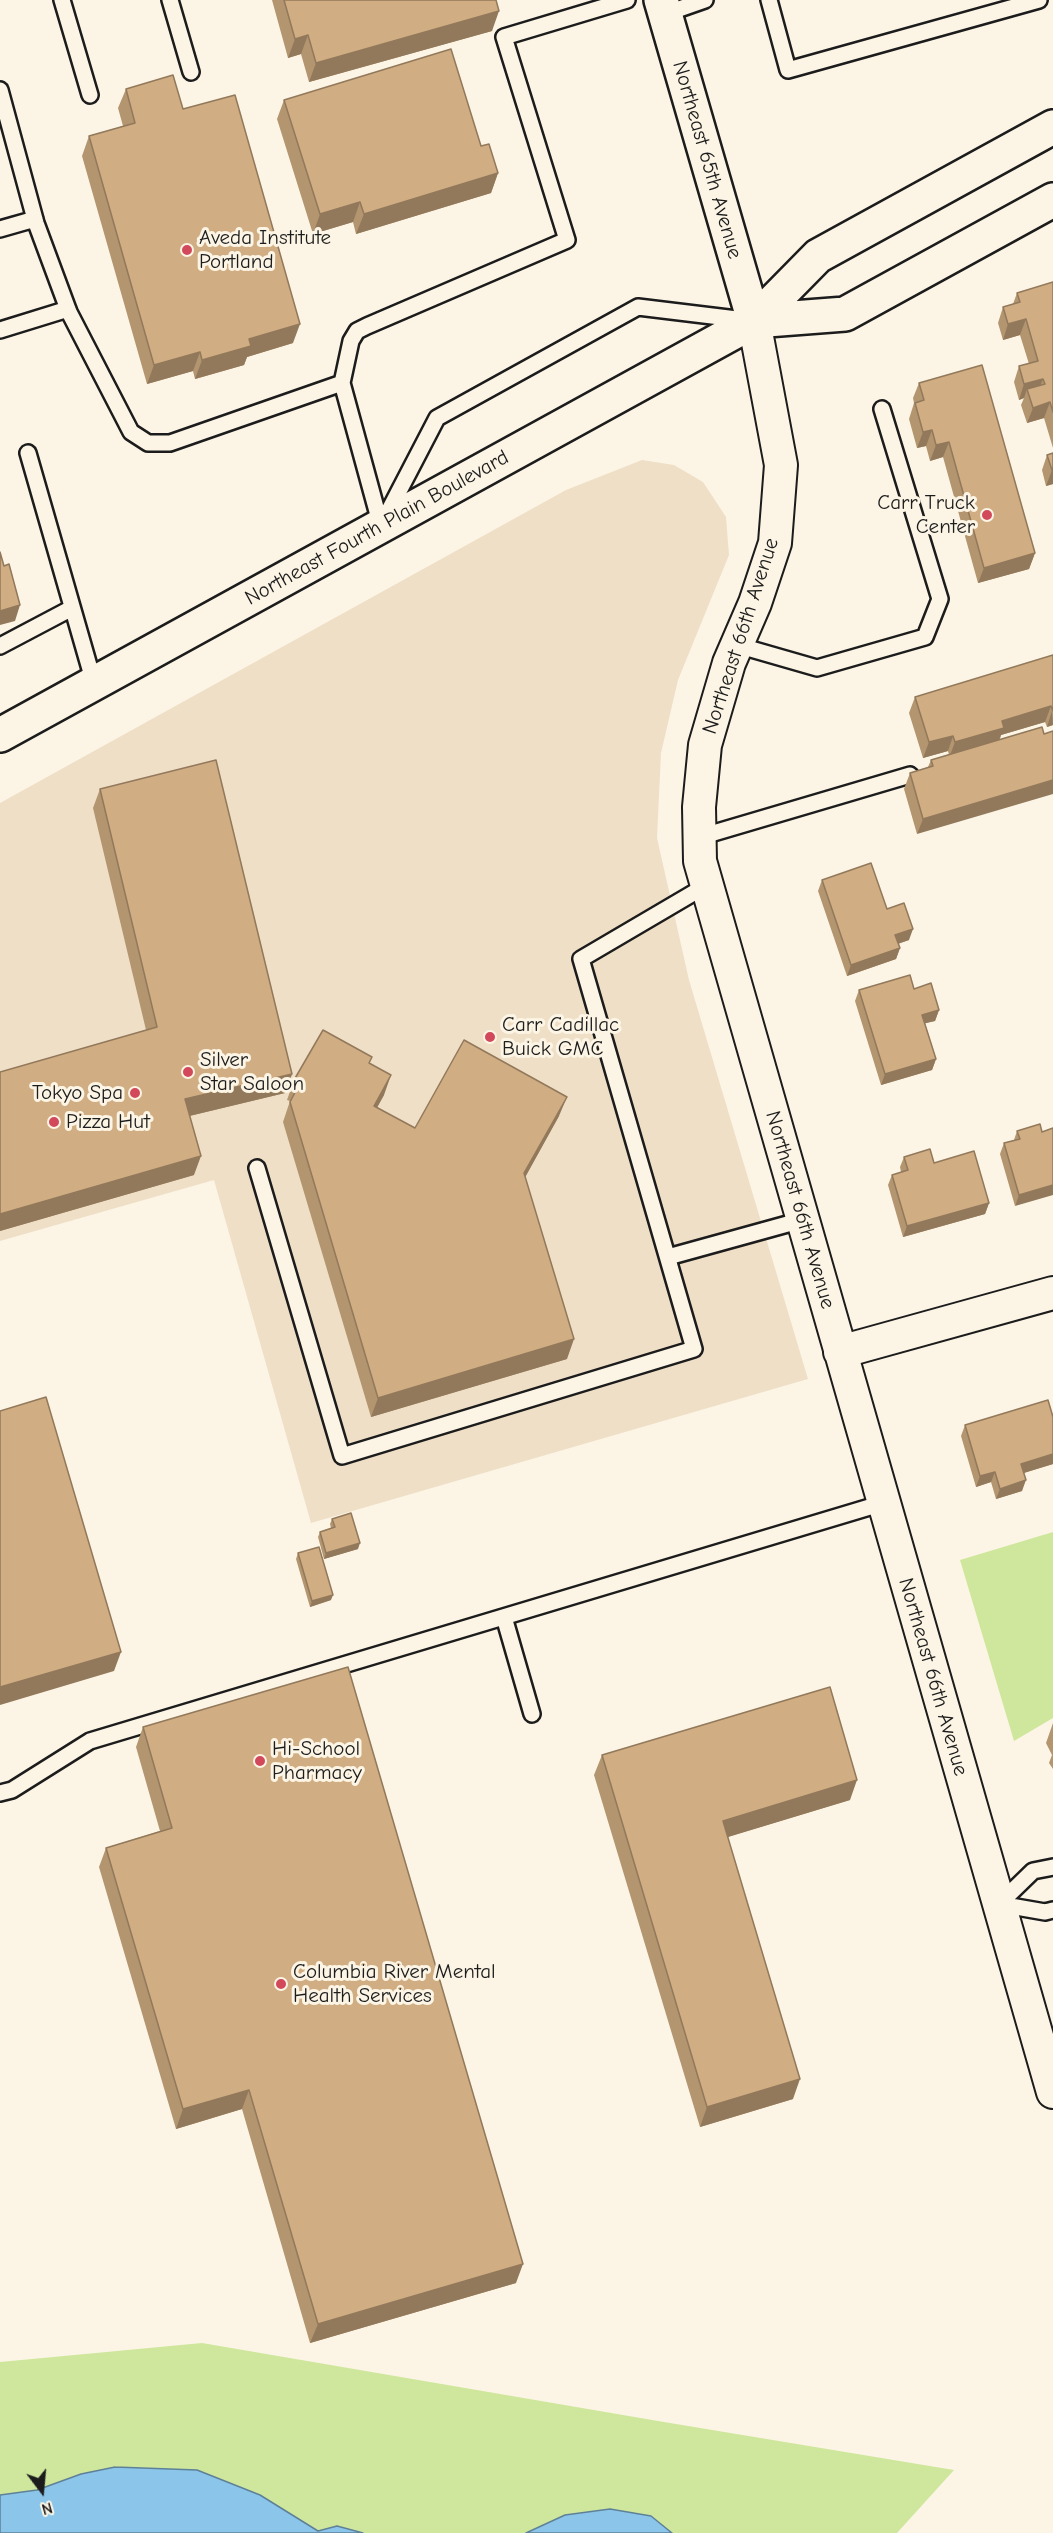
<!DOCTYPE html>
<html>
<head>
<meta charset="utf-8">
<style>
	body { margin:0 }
	#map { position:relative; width:1053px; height:2533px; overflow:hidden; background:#fcf5e5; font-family:"Comic Neue",sans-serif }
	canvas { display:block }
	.north { position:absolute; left:12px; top:2461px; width:60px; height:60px; -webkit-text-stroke:4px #fcf5e5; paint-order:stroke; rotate:164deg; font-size:16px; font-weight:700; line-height:24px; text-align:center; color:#1c1c1c }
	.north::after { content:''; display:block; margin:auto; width:21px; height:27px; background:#1c1c1c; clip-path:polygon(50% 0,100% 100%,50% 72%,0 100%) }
</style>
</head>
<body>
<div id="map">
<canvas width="1053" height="2533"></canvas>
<div class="north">N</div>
</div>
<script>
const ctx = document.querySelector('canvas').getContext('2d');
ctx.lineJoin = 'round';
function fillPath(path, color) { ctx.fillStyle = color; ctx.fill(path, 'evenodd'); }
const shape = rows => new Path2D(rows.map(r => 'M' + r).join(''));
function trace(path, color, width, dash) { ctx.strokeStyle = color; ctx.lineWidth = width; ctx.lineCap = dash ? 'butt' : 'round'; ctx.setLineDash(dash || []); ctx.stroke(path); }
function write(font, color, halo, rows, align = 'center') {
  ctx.font = font + ' "Comic Neue",sans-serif'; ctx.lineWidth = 6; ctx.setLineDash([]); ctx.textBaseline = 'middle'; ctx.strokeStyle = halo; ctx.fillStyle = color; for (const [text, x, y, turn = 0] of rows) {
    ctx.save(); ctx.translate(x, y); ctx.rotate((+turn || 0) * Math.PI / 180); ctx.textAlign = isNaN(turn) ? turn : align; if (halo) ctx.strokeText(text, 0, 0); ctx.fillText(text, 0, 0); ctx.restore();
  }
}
fillPath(shape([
	[642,460,674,465,703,482,726,517,729,555,678,680,661,753,657,838,689,980,808,1379,311,1523,214,1180,0,1241,0,803,566,490]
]), '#efdfc7');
fillPath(shape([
	[1053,1532,1053,1718,1014,1741,960,1560],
	[202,2343,664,2422,954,2470,897,2533,0,2533,0,2362]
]), '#cfe79d');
const water = shape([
	[115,2467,197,2470,260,2495,318,2531,337,2526,363,2533,0,2533,0,2495,37,2490,81,2474,115,2467],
	[610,2509,651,2516,672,2533,526,2533,565,2515,610,2509]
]);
fillPath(water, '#8bc5ea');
trace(water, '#5f8198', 1.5);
const lane = shape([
	[62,0,90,95],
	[170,0,191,72],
	[769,0,788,70,1039,0],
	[665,14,705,0],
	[0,90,36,223,69,312,131,432,148,443,170,443,342,383],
	[0,229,35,219],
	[0,330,68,309],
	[28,453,94,683],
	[385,518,437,418,638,307,745,320],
	[381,526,342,383,351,341,357,331,367,326,567,240,504,37,627,0],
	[737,645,817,668,925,637,940,599,882,409],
	[0,646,72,608],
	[700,837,910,775],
	[257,1168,342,1456,694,1349,581,959,707,885],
	[668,1257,802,1220],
	[504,1617,532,1714],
	[0,1793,12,1790,90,1741,883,1503],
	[999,1904,1033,1871,1053,1867],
	[999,1904,1045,1912,1053,1910]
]);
const street = shape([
	[754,321,781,465,775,543,755,603,729,663,705,745,699,807,700,861,1053,2092],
	[840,1352,1053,1293]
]);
const secondary = shape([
	[661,0,754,321],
	[754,321,845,314,1053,200],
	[0,735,754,321,818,256,1053,127]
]);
trace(lane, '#1c1c1c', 20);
trace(street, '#1c1c1c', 36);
trace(secondary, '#1c1c1c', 38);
trace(lane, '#fcf5e5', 15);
trace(street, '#fcf5e5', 32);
trace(secondary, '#fcf5e5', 33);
fillPath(shape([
	[272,0,496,0,492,31,309,82,301,54,288,58],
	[126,89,183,109,293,343,247,357,244,365,195,379,193,371,147,384,82,156,89,136,123,126,118,108],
	[284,100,481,146,498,173,491,193,356,234,353,222,313,234,277,119],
	[1053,282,1053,448,1044,418,1027,423,1021,405,1024,398,1019,400,1014,382,1019,366,1029,364,1020,335,1003,340,998,323,1003,307,1013,304,1017,293],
	[919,383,1035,553,1029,569,978,583,943,457,930,461,926,446,917,448,909,419,914,403,913,398],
	[1053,453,1053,484,1046,486,1042,470,1047,455],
	[1053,655,1053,725,1047,727,1045,722,1001,735,1000,739,917,834,904,789,910,773,928,767,931,760,949,755,948,751,923,758,909,713,915,697],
	[100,789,292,1074,285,1093,189,1116,194,1175,0,1231,0,1072,146,1030,93,808],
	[822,880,887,909,909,940,898,944,900,948,896,959,847,976,818,891],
	[914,989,939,1010,935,1021,925,1023,936,1059,932,1070,881,1085,855,1001,859,990],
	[369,1064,384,1095,377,1107,415,1128,559,1116,525,1177,567,1359,371,1417,283,1122,290,1101,287,1100,294,1080],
	[1053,1128,1015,1206,1000,1154,1004,1143,1014,1140,1017,1131,1042,1132],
	[904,1157,934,1163,989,1203,985,1214,903,1237,888,1185,892,1175,901,1172,900,1167],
	[965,1425,1053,1464,1024,1473,1022,1491,996,1499,991,1482,976,1487,961,1436],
	[332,1519,358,1549,324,1559,318,1537,320,1532,331,1528,330,1524],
	[298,1553,331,1600,310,1607,296,1559],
	[1053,1723,1053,1769,1049,1763,1052,1755,1046,1743],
	[143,1727,516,2283,310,2343,242,2109,176,2129,99,1867,106,1848,160,1831,136,1747],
	[602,1755,850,1800,727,1837,793,2099,700,2127,594,1775]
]), '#b39570');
fillPath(shape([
	[499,11,492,31,309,82,316,63],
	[308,35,301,54,288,58,295,39],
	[498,173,491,193,356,234,364,214],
	[360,202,353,222,313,234,320,214],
	[1026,319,1020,335,1003,340,1008,324],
	[300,324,293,343,247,357,244,365,195,379,202,360,249,339],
	[200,352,193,371,147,384,154,365],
	[1043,379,1037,394,1027,389,1024,398,1019,400,1024,384],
	[1050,402,1044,418,1027,423,1033,408],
	[932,430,926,446,917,448,923,432],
	[949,442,943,457,930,461,936,445],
	[1052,470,1053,470,1053,484,1046,486],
	[1035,553,1029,569,978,583,984,568],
	[20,605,15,621,0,625,0,611],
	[1051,706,1045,722,1001,735,998,743,949,758,955,742,1002,721],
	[1052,711,1053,725,1047,727],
	[953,736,948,751,923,758,929,742],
	[1053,780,1053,794,917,834,923,819],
	[913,929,909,940,891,946,895,935],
	[900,948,896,959,847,976,851,965],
	[939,1010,935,1021,918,1025,922,1015],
	[936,1059,932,1070,881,1085,885,1074],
	[292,1074,285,1093,177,1119,185,1099],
	[391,1075,384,1095,367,1126,374,1106],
	[567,1097,559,1116,517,1192,524,1173],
	[201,1156,194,1175,0,1231,0,1214],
	[1053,1185,1053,1195,1015,1206,1019,1195],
	[989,1203,985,1214,903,1237,907,1226],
	[574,1339,567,1359,371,1417,378,1398],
	[1053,1454,1053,1464,1017,1475,1021,1464],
	[995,1472,991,1482,976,1487,980,1476],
	[1026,1480,1022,1491,996,1499,1000,1489],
	[360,1543,358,1549,324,1559,326,1553],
	[333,1595,331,1600,310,1607,312,1601],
	[121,1652,114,1671,0,1705,0,1687],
	[857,1780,850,1800,715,1841,723,1821],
	[800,2079,793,2099,700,2127,707,2107],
	[249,2090,242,2109,176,2129,183,2109],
	[523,2264,516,2283,310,2343,318,2324]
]), '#92795b');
const building = shape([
	[284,0,496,0,499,11,316,63,308,35,295,39,284,0],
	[451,49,481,146,489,144,498,173,364,214,360,202,320,214,284,100,451,49],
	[173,75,183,109,235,95,300,324,249,339,251,346,202,360,200,352,154,365,89,136,135,123,126,89,173,75],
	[1053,282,1053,412,1050,402,1033,408,1027,389,1045,384,1043,379,1024,384,1019,366,1038,361,1026,319,1008,324,1003,307,1020,302,1017,293,1053,282],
	[982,365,1035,553,984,568,949,442,936,445,932,430,923,432,915,403,924,400,919,383,982,365],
	[1053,453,1053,470,1052,470,1047,455,1053,453],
	[0,552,4,566,9,564,20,605,0,611,0,552],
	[1053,655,1053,711,1051,706,1002,721,1004,728,955,742,953,736,929,742,915,697,1053,655],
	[1042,727,1044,734,1053,731,1053,780,923,819,910,773,933,766,931,760,1042,727],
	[216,760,292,1074,185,1099,201,1156,0,1214,0,1072,157,1027,100,789,216,760],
	[871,863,887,909,904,903,913,929,895,935,900,948,851,965,822,880,871,863],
	[910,975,914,989,931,983,939,1010,922,1015,936,1059,885,1074,859,990,910,975],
	[323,1030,372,1057,369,1063,391,1075,374,1106,415,1128,464,1040,567,1097,524,1173,574,1339,378,1398,290,1102,300,1083,294,1080,323,1030],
	[1040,1124,1042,1132,1053,1128,1053,1185,1019,1195,1004,1143,1020,1139,1017,1131,1040,1124],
	[930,1149,934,1163,974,1151,989,1203,907,1226,892,1175,908,1170,904,1157,930,1149],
	[46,1397,121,1652,0,1687,0,1411,46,1397],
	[1048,1400,1053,1417,1053,1454,1021,1464,1026,1480,1000,1489,995,1472,980,1476,965,1425,1048,1400],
	[351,1513,360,1543,326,1553,320,1532,335,1527,332,1519,351,1513],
	[319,1547,333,1595,312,1601,298,1553,319,1547],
	[348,1667,523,2264,318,2324,249,2090,183,2109,106,1848,172,1828,143,1727,348,1667],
	[830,1687,857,1780,723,1821,800,2079,707,2107,602,1755,830,1687]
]);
fillPath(building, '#d0ad82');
trace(building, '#92795b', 1.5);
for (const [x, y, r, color] of [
	[187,250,6,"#d1495b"],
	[987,515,6,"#d1495b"],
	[490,1037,6,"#d1495b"],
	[188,1072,6,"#d1495b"],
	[135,1093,6,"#d1495b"],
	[54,1122,6,"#d1495b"],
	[260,1761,6,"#d1495b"],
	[281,1984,6,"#d1495b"]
]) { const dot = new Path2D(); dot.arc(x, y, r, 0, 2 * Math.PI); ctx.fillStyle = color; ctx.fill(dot); trace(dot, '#fcf5e5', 2); }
write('21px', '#1c1c1c', '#fcf5e5', [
	["Northeast 65th Avenue",707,160,74],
	["Northeast Fourth Plain Boulevard",377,528,-29],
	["Northeast 66th Avenue",741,636,-72],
	["Northeast 66th Avenue",800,1210,74],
	["Northeast 66th Avenue",933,1677,74]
]);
write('21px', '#1c1c1c', '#fcf5e5', [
	["Aveda Institute",199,238],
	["Portland",199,262],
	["Carr Truck",975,503,"right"],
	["Center",975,527,"right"],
	["Carr Cadillac",502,1025],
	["Buick GMC",502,1049],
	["Silver",200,1060],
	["Star Saloon",200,1084],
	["Tokyo Spa",123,1093,"right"],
	["Pizza Hut",66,1122],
	["Hi-School",272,1749],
	["Pharmacy",272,1773],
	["Columbia River Mental",293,1972],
	["Health Services",293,1996]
], 'left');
</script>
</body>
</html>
